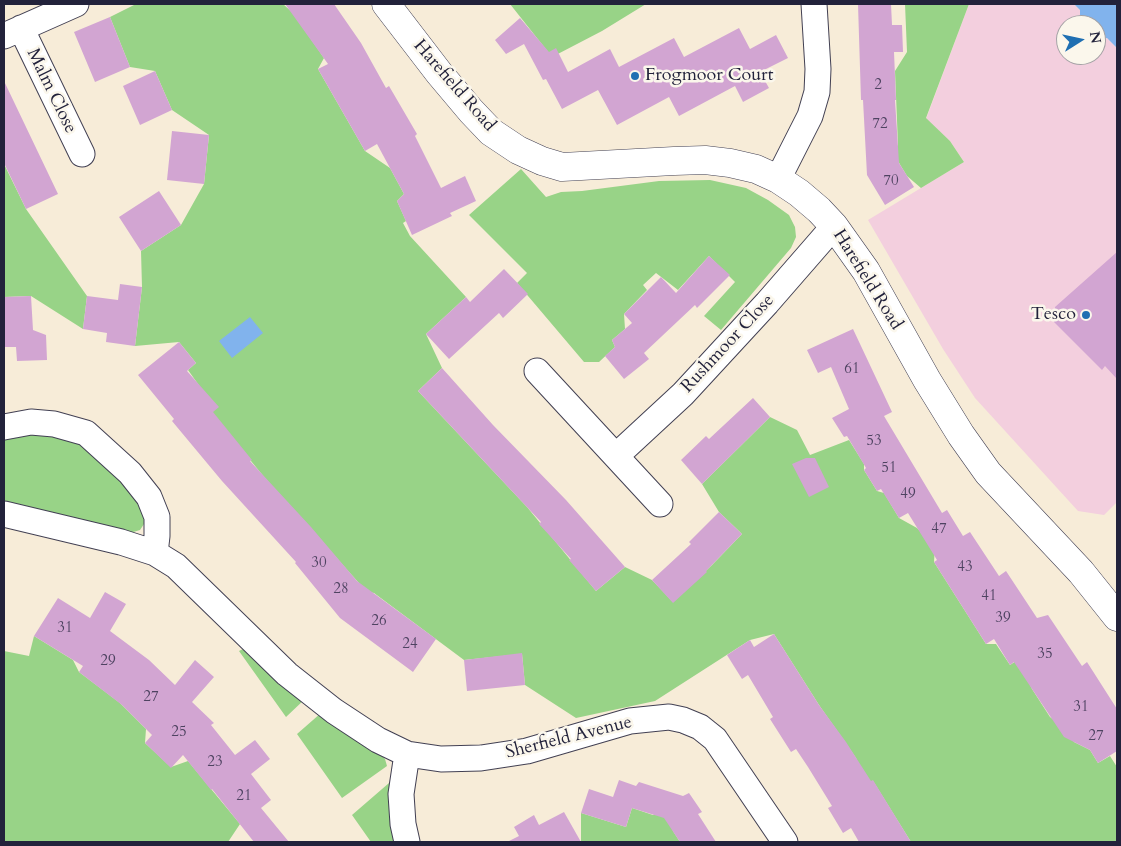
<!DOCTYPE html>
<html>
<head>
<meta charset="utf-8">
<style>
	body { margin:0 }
	#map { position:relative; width:1121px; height:846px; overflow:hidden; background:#f7ecd8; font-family:Cardo,serif }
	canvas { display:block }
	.frame { position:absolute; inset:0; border:5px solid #22223b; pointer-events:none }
	.north { position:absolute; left:1056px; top:15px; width:50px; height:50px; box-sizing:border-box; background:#fbf7ec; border:1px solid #a4a2a5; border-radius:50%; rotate:80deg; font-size:14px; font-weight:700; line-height:20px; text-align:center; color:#22223b }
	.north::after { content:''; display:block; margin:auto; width:18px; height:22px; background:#1f6fb2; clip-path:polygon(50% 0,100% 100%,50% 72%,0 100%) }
</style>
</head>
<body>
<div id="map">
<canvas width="1121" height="846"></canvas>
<div class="frame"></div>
<div class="north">N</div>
</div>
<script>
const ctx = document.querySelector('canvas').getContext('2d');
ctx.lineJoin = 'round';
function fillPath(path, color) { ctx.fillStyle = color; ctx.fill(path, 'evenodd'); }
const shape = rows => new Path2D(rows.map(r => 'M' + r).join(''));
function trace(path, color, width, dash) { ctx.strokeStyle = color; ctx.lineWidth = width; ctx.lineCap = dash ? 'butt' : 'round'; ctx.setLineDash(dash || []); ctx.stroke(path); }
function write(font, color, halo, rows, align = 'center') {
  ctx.font = font + ' Cardo,serif'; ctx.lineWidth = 5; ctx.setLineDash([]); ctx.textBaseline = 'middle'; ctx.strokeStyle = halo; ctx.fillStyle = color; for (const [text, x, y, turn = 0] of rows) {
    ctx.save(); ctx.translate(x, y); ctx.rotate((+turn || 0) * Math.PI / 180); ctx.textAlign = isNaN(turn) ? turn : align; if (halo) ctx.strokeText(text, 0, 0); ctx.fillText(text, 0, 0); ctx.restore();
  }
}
fillPath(shape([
	[969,4,1074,4,1080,10,1080,25,1066,25,1066,55,1096,55,1096,40,1107,38,1117,48,1117,502,1104,515,1078,511,975,398,943,349,868,220,964,162,950,141,926,119]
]), '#f3cfde');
fillPath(shape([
	[136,4,283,4,293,13,324,58,318,69,365,151,390,168,404,194,397,201,406,221,403,223,410,236,466,297,426,334,442,368,418,391,527,507,596,591,625,567,652,580,673,602,712,565,742,534,719,512,702,484,770,417,797,430,810,455,849,440,864,464,864,470,877,491,884,493,899,518,917,528,935,547,934,562,986,644,996,644,1010,665,1019,659,1032,689,1050,717,1066,729,1074,742,1090,750,1098,763,1110,756,1117,767,1117,842,911,842,873,781,864,782,856,758,819,705,774,634,750,640,655,701,576,718,525,685,522,654,464,660,374,593,367,592,264,477,212,413,198,384,188,370,196,363,179,342,135,346,142,287,141,251,181,225,204,184,209,135,172,110,155,71,130,67,110,17],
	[510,4,646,4,602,31,552,57],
	[905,4,969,4,926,118,950,141,964,162,921,188,907,176,893,153,898,145,895,71,907,52],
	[4,164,26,209,87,296,83,329,31,296,4,297],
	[521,169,546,197,561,192,582,191,659,181,710,180,746,188,768,200,789,215,795,227,796,237,791,248,721,330,704,316,735,282,709,256,678,290,656,273,643,285,647,290,624,314,625,329,612,340,615,347,599,362,584,362,517,283,527,273,469,215],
	[33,433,80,442,106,462,139,503,146,521,140,530,123,535,4,503,4,437],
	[34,636,73,660,79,672,120,703,146,729,145,743,171,767,188,761,240,824,228,842,4,842,4,651,29,656],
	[247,647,305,699,286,717,239,651],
	[321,713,377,750,385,759,387,766,342,798,297,734],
	[389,783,398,842,371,842,352,815],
	[668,807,673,831,680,842,581,842,581,813,626,827,632,808,653,815]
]), '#98d387');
fillPath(shape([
	[1074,4,1117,4,1117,48,1107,38,1096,40,1096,25,1080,25,1080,10],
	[250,317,263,333,232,358,219,341]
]), '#81b3ed');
fillPath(shape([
	[285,4,334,4,361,43,386,88,389,86,417,134,415,136,441,188,465,176,476,201,450,213,452,216,412,235,397,201,404,194,377,144,365,151,318,69,328,64],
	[858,4,891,4,892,25,902,25,903,52,894,52,896,100,895,100,899,163,914,187,885,205,867,175,863,100,861,100],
	[110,17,130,67,95,82,74,32],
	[520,18,549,52,556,48,568,72,610,49,619,67,674,38,684,57,739,28,750,49,776,35,788,58,760,72,769,88,743,102,735,86,679,116,669,97,617,125,598,90,562,109,546,79,543,80,524,44,506,54,495,40],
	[155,71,172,110,140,125,123,86],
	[4,81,58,194,26,209,4,163],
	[172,131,209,135,204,184,167,180],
	[159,191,181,225,141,251,119,217],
	[1117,252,1117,379,1105,366,1102,370,1054,322,1055,307],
	[709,256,730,275,697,308,695,305,644,353,649,359,624,379,605,356,615,347,612,340,632,323,624,314,661,277,676,293],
	[504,269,528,294,503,318,499,313,449,359,426,334,466,297,470,302],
	[120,284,142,287,135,346,106,342,107,333,83,329,87,296,118,300],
	[31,296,33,330,46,335,47,360,17,361,16,347,4,347,4,297],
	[853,329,892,412,884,416,942,513,947,510,963,536,970,532,999,576,1006,571,1037,618,1048,615,1082,666,1087,662,1117,709,1117,751,1098,763,1090,750,1064,737,1014,662,1010,665,994,639,986,644,934,562,937,560,908,513,899,518,881,489,877,491,864,470,866,468,847,436,844,437,832,418,849,409,831,367,818,373,807,350],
	[179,342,196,363,187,371,219,407,213,412,252,460,250,461,311,527,357,581,436,639,413,672,340,618,295,563,296,562,222,481,172,421,174,419,138,375],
	[442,368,493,425,566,500,625,567,596,591,569,560,571,559,539,524,541,522,418,391],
	[753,398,770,417,702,484,681,460,706,436,709,439],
	[806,458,815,458,829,487,809,497,792,464],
	[719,512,742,534,706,571,707,572,673,603,652,580,691,544,689,542],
	[105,592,126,604,110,631,149,660,175,685,195,660,214,677,192,702,214,723,211,725,235,755,255,740,270,759,251,774,271,800,261,808,289,842,254,842,212,789,211,790,183,755,171,768,145,743,152,735,122,705,79,672,83,666,34,636,58,598,90,618],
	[774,634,819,705,846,742,871,781,873,780,911,842,859,842,851,828,843,833,828,808,832,806,808,767,796,749,791,752,770,719,773,717,748,675,742,679,727,655,750,640,754,647],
	[522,653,525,685,467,691,464,660],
	[619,780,636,786,639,782,683,796,689,793,702,812,698,814,716,842,680,842,664,818,632,808,626,827,581,813,589,789,613,797],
	[564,812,581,842,507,842,519,836,514,827,534,815,539,825]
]), '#d2a5d2');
const street = shape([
	[21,28,82,154],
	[4,36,76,4],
	[778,179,810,116,817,92,818,69,814,4],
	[537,371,660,504],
	[4,427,31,422,54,424,86,433,130,473,149,497,157,517,157,536,155,553],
	[616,456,683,394,767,303,834,226],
	[4,514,121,542,155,553,176,566,287,674,334,711,378,740,407,754,441,759,481,758,527,751,630,721,669,717,683,720,700,727,715,739,785,842],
	[407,754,401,794,403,824,407,842]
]);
const secondary = shape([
	[386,4,439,73,471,111,491,132,518,150,542,161,562,167,674,161,705,160,730,163,756,169,778,179,799,193,819,210,834,226,866,271,927,380,961,435,988,473,1081,572,1117,617]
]);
trace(street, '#424053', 27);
trace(secondary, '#424053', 29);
trace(street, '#fff', 25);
trace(secondary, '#fff', 28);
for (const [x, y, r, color] of [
	[635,76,5,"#1f6fb2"],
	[1086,315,5,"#1f6fb2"]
]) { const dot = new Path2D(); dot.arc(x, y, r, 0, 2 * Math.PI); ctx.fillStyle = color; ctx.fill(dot); trace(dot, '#fbf7ec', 2); }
write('15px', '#4e4361', null, [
	["2",878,86],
	["72",880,125],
	["70",891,182],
	["61",852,370],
	["53",874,442],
	["51",889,469],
	["49",908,495],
	["47",939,530],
	["30",319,564],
	["43",965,568],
	["28",341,590],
	["41",989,597],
	["39",1003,619],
	["26",379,622],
	["31",65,629],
	["24",410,645],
	["35",1045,655],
	["29",108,662],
	["27",151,698],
	["31",1081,708],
	["25",179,733],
	["27",1096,737],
	["23",215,763],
	["21",244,797]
]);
write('18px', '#22223b', '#fbf7ec', [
	["Frogmoor Court",645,76],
	["Tesco",1076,315,"right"]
], 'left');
write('18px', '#22223b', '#fbf7ec', [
	["Harefield Road",454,86,49],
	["Malm Close",51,91,64],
	["Harefield Road",867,280,58],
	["Rushmoor Close",728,344,-47],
	["Sherfield Avenue",569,738,-14]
]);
</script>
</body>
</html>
